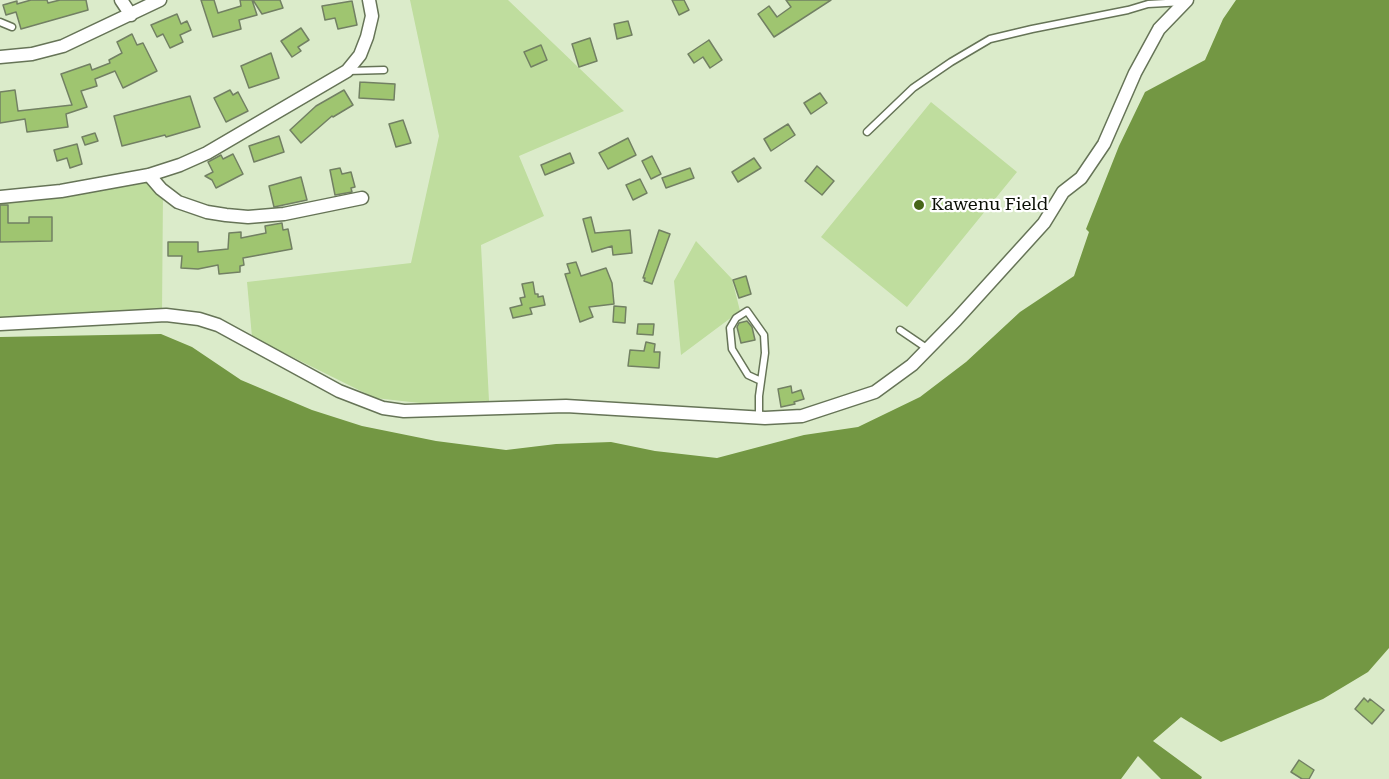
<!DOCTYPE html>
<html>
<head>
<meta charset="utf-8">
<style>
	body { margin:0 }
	canvas { display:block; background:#dbebca }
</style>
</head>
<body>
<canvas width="1389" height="779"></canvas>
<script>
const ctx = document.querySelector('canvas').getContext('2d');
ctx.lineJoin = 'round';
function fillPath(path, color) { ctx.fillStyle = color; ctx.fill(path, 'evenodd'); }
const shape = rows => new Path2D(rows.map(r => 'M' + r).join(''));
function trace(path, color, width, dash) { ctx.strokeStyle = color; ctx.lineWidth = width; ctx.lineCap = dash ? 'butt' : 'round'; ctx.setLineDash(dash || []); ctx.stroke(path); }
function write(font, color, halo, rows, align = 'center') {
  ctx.font = font + ' "Roboto Serif",serif'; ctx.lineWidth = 4.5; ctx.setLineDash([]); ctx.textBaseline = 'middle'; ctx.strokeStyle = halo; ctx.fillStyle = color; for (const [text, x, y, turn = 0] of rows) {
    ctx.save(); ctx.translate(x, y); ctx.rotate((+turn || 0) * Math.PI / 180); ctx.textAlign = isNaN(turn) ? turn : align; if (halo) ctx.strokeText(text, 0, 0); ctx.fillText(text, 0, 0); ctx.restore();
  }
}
fillPath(shape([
	[410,0,508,0,624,111,519,156,544,216,481,245,489,401,429,404,375,398,252,337,247,282,411,263,439,136],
	[931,102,1017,172,907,307,821,237],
	[149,176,163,191,162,315,0,317,0,196],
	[696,241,732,279,740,311,681,355,674,281]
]), '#bfdd9e');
fillPath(shape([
	[1236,0,1389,0,1389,648,1368,672,1323,699,1221,742,1181,717,1153,741,1202,777,1201,779,1161,779,1138,756,1121,779,0,779,0,337,161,334,192,347,241,380,312,410,362,426,436,441,506,450,556,444,611,442,655,451,717,458,804,435,858,427,920,397,966,362,1020,312,1074,276,1089,232,1086,229,1119,146,1145,92,1205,60,1223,19]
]), '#739743');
const building = shape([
	[31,0,47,0,48,3,60,0,86,0,88,10,21,29,16,12,6,15,3,5,17,1,17,4,31,0],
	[201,0,214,0,218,13,241,6,240,0,252,0,257,15,239,20,241,29,213,37,201,0],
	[253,0,280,0,283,8,262,14,253,0],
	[672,0,684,0,689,10,679,15,672,0],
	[786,0,831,0,774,37,758,14,769,6,777,17,791,7,786,0],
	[352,1,357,25,338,29,335,18,325,20,322,6,352,1],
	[177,14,181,24,187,21,191,30,180,35,183,42,170,48,163,34,157,37,151,25,177,14],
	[628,21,632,35,617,39,614,24,628,21],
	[301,28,309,40,298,47,301,51,292,57,281,41,301,28],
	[132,34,137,45,143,43,157,71,123,88,115,71,95,79,97,86,81,91,87,107,66,114,68,127,27,132,25,119,0,123,0,92,15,90,18,111,72,105,61,74,90,64,92,70,110,63,109,60,122,53,117,42,132,34],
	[590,38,597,61,579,67,572,44,590,38],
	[709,40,722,60,710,68,703,57,694,63,688,54,709,40],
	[541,45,547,60,531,67,524,52,541,45],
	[271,53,279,78,249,88,241,66,271,53],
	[360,82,395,84,394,100,359,98,360,82],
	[230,90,233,95,238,92,248,111,226,122,214,98,230,90],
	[344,90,353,105,333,117,332,116,301,143,290,130,316,106,344,90],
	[820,93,827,103,811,114,804,103,820,93],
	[190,96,200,127,166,137,165,135,122,146,114,116,190,96],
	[403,120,411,143,396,147,389,124,403,120],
	[788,124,795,135,771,151,764,139,788,124],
	[95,133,98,141,85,145,82,137,95,133],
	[279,136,284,152,254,162,249,146,279,136],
	[628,138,636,155,608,169,599,153,628,138],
	[77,144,82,164,70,168,67,158,57,161,54,150,77,144],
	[570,153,574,163,545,175,541,165,570,153],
	[233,154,243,174,216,188,212,180,205,176,213,172,208,162,221,155,223,159,233,154],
	[652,156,661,174,651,179,642,161,652,156],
	[754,158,761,168,738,182,732,172,754,158],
	[817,166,834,181,822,195,805,181,817,166],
	[340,168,342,174,351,172,355,187,351,188,352,192,335,195,330,170,340,168],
	[690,168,694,178,666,188,662,178,690,168],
	[301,177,307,200,274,207,269,186,301,177],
	[640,179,647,193,633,200,626,185,640,179],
	[0,205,8,205,8,223,29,223,29,217,52,217,52,241,0,242,0,205],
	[591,217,595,233,630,230,632,253,613,255,612,246,592,252,583,219,591,217],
	[282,223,283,230,288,229,292,249,243,258,244,265,240,266,240,272,219,274,218,265,198,269,181,268,182,256,168,256,168,242,198,242,198,252,228,249,229,233,241,232,241,238,266,233,265,226,282,223],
	[659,230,670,234,652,284,644,281,645,278,643,278,659,230],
	[576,262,581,276,606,268,612,283,614,304,589,307,593,317,580,322,565,274,570,273,567,264,576,262],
	[746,276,751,294,739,298,733,280,746,276],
	[533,282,535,294,538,294,538,297,543,296,545,305,530,308,532,314,513,318,510,308,522,305,520,298,525,297,522,284,533,282],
	[614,306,626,307,625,323,613,322,614,306],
	[747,321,752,327,755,340,741,343,737,327,739,323,747,321],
	[638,324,654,324,653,335,637,334,638,324],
	[646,342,655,344,654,352,660,352,659,368,628,366,630,350,644,351,646,342],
	[791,386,792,393,801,390,804,399,794,402,795,404,781,407,778,389,791,386],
	[1364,698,1368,702,1370,699,1384,710,1372,724,1355,709,1364,698],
	[1299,760,1314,770,1309,779,1302,779,1291,772,1299,760]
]);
fillPath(building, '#9fc570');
trace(building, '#728063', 1.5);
const lane = shape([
	[0,22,12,27],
	[347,71,384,70],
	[867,132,913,88,951,62,990,39,1032,29,1128,10,1148,4,1184,2],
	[900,330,928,349],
	[759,417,759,396,765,353,764,335,747,311,736,318,730,328,732,349,748,375,761,381]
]);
const street = shape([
	[121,0,131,15],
	[0,57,32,54,63,46,160,0],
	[149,175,161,189,178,202,207,212,226,215,248,217,284,214,362,198],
	[0,197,61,191,149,175,180,165,207,153,347,71,360,55,367,37,372,16,369,0],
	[0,324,166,315,199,319,218,325,339,391,383,408,404,411,566,406,765,418,802,416,875,392,912,365,956,320,1044,223,1063,192,1081,178,1104,144,1135,73,1159,29,1187,0]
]);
trace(lane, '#667457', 9);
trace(street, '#667457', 15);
trace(lane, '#fff', 6);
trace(street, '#fff', 12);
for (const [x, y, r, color] of [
	[919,205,6,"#476519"]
]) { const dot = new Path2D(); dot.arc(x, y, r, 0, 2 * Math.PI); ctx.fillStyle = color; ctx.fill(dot); trace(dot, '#fff', 2); }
write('18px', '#0a0f05', '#fff', [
	["Kawenu Field",931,205]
], 'left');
</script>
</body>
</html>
